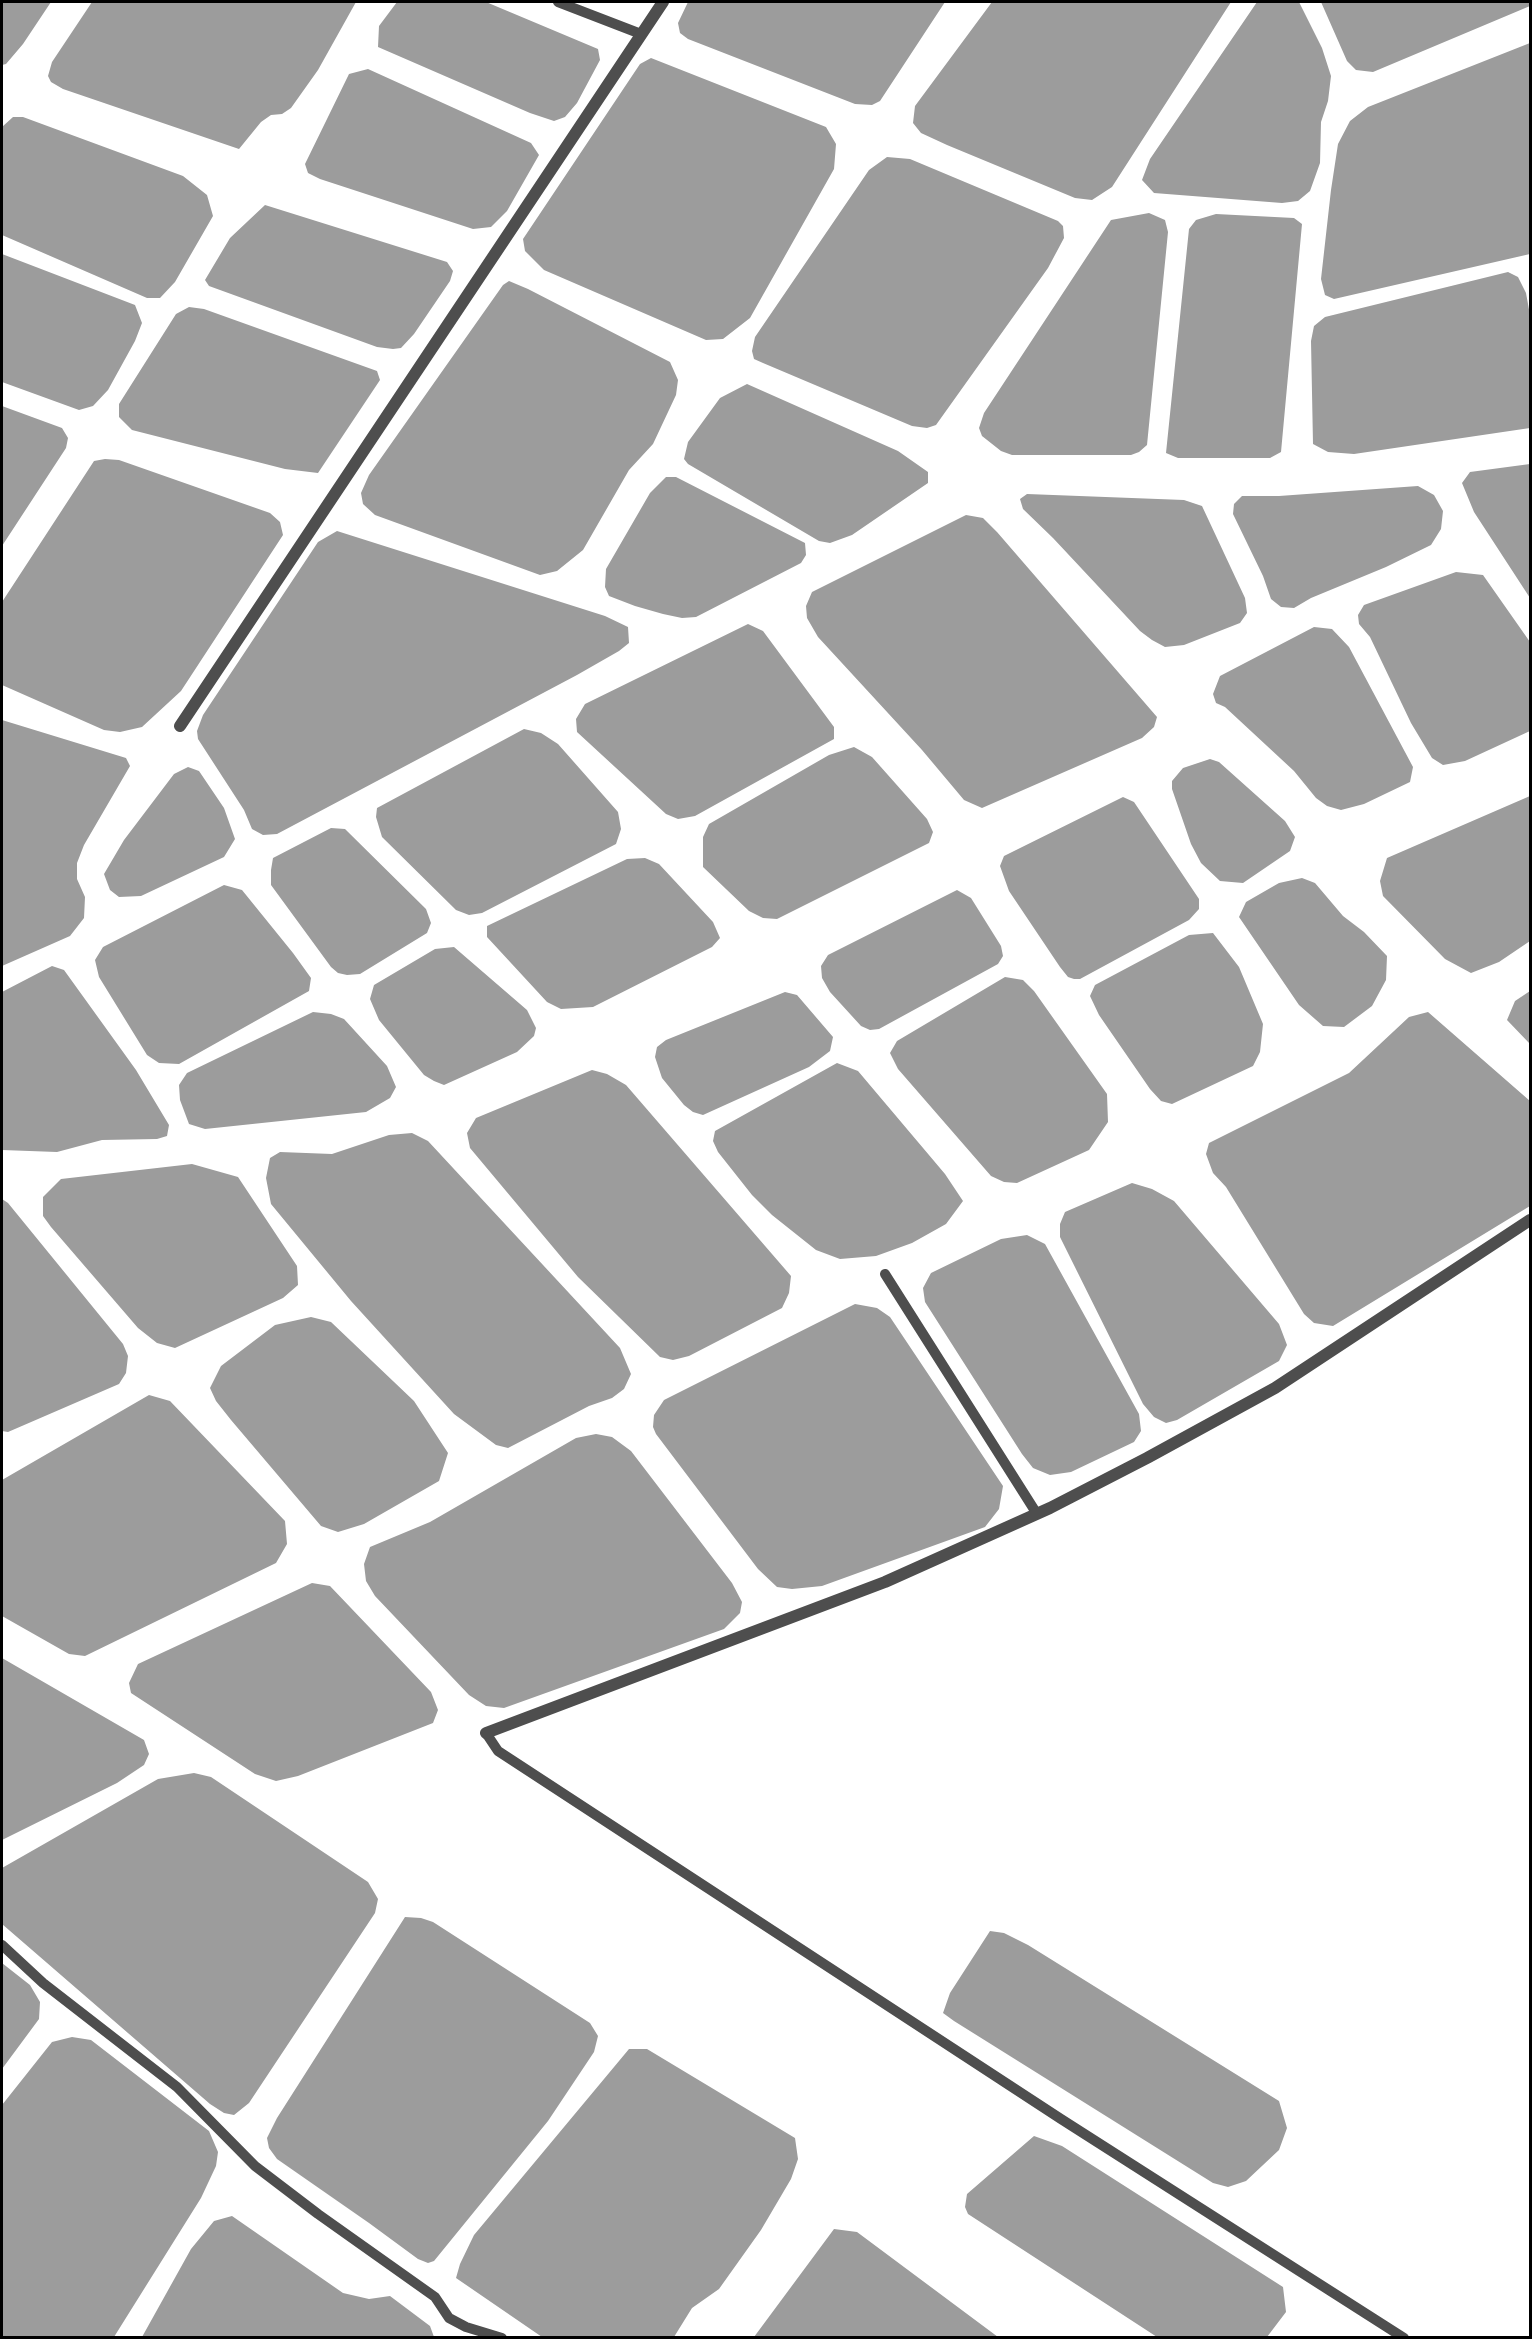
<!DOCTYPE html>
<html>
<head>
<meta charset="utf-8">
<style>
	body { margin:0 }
	#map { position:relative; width:1532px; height:2339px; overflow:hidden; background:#fff; font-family:Signika,sans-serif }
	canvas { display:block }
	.frame { position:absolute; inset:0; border:3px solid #000; pointer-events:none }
</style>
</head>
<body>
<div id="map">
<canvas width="1532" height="2339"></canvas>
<div class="frame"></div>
</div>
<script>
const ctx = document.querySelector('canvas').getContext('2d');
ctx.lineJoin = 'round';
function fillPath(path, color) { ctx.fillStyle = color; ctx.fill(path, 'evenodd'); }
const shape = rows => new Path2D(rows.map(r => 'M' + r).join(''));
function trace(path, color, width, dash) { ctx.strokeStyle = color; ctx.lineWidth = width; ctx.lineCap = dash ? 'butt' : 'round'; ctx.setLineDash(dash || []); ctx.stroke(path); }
fillPath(shape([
	[2,2,51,2,23,44,6,64,2,65],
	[92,2,356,2,318,70,291,108,282,114,271,115,261,122,239,149,63,89,51,82,48,76,52,62],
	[397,2,486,2,598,49,600,60,577,103,565,117,554,121,530,113,378,47,379,26],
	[688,2,945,2,880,101,872,105,855,104,688,39,680,33,678,23],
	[992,2,1231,2,1112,187,1092,200,1075,198,947,145,921,133,913,123,915,106],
	[1257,2,1299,2,1322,48,1331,76,1328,101,1321,122,1320,163,1310,191,1298,201,1282,203,1154,193,1142,180,1150,159],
	[1321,2,1530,2,1530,6,1373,72,1356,70,1347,61],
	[1530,43,1530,254,1334,299,1325,295,1321,279,1331,190,1338,144,1350,121,1368,107],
	[651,58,826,127,836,144,834,169,750,318,723,339,706,340,544,270,525,251,523,239,640,64],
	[368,69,531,143,539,155,507,211,491,227,473,229,320,179,308,173,305,164,349,74],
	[13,117,23,117,183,176,207,195,213,216,175,282,160,298,147,298,2,235,2,127],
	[887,157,910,159,1058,221,1063,226,1064,238,1048,268,936,425,927,428,912,426,763,363,754,359,752,351,755,337,869,170],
	[265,205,447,262,453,271,450,281,414,334,401,348,393,349,377,347,209,286,205,280,230,238],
	[1149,213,1165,220,1168,232,1147,445,1139,452,1131,455,1012,455,1001,451,982,436,979,428,984,413,1111,220],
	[1216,214,1294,218,1302,224,1281,452,1270,458,1178,458,1166,453,1189,229,1196,220],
	[2,254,135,305,142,323,135,341,108,390,93,406,79,410,2,382],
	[1508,272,1518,277,1526,293,1530,315,1530,428,1354,454,1328,452,1313,444,1311,341,1314,326,1325,317],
	[509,281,528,289,670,362,678,380,676,395,653,444,629,470,583,550,557,571,540,575,375,515,363,504,361,493,369,475,503,285],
	[189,307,204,309,377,371,380,380,318,473,285,469,132,430,119,417,119,404,176,314],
	[747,384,898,451,928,472,928,483,852,535,830,543,819,541,688,464,684,459,688,442,720,398],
	[2,406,62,428,68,438,66,448,2,546],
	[105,459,119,460,270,513,280,522,283,535,181,691,142,727,120,732,104,730,2,685,2,602,94,461],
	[1530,464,1530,598,1474,512,1462,483,1470,472],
	[666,477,676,477,805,543,806,555,801,563,696,617,682,618,663,614,635,606,609,596,605,587,606,569,650,493],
	[1418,486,1434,495,1443,511,1441,529,1431,545,1386,567,1311,598,1294,608,1281,607,1271,599,1263,576,1233,514,1234,504,1242,496,1279,496],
	[1027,494,1184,500,1202,506,1245,598,1247,613,1240,623,1184,645,1165,647,1152,640,1140,631,1053,538,1023,509,1020,499],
	[966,515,983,518,997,532,1157,717,1154,727,1142,738,982,808,964,800,922,750,818,637,807,618,806,606,812,592],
	[337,531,605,616,628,627,629,643,619,651,577,675,277,834,263,835,252,829,244,810,198,739,197,731,203,715,318,542],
	[1456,572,1483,575,1530,642,1530,731,1465,761,1443,765,1432,758,1411,723,1370,637,1359,624,1358,615,1364,605],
	[748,624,763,631,834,727,834,739,695,816,678,819,666,814,577,732,576,719,585,704],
	[1314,627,1332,629,1349,647,1413,767,1410,782,1364,804,1341,810,1327,806,1316,798,1294,771,1225,707,1216,703,1213,694,1220,676],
	[2,720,126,758,130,766,84,845,77,863,77,879,85,897,84,918,70,936,2,966],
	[524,729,541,733,558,744,618,812,621,829,616,844,482,913,469,915,456,910,382,837,376,817,377,808],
	[854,747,872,757,927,819,933,832,929,843,777,919,763,918,749,911,703,867,703,837,709,824,829,755],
	[1210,759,1219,762,1285,821,1295,837,1290,851,1243,883,1220,881,1201,863,1191,844,1172,789,1172,781,1183,768],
	[188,767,199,771,224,808,235,839,224,857,141,896,119,897,110,890,104,874,124,840,174,774],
	[1530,796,1530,941,1499,962,1471,973,1445,959,1383,896,1380,881,1387,858],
	[1123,797,1134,802,1199,899,1199,909,1189,920,1080,979,1074,979,1068,977,1060,967,1009,891,1000,866,1004,856],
	[331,828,345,829,426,909,431,923,427,933,360,974,347,975,338,973,331,967,271,885,271,870,273,858],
	[645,858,659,864,713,922,720,938,712,947,593,1007,561,1009,547,1002,487,937,487,926,627,859],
	[1302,878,1315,883,1343,916,1364,932,1387,956,1386,980,1372,1006,1344,1027,1323,1026,1299,1005,1239,917,1246,902,1279,883],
	[224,885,242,890,293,953,311,978,309,991,179,1064,159,1063,147,1055,99,977,95,960,103,947],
	[957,890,971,898,1001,946,1003,956,998,964,879,1029,870,1030,861,1026,830,992,822,978,821,966,828,955],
	[1213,933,1239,967,1263,1024,1260,1052,1253,1066,1172,1104,1161,1101,1150,1089,1099,1015,1090,996,1095,985,1189,935],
	[454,947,527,1010,536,1028,534,1036,517,1052,444,1085,434,1081,424,1075,379,1020,370,999,374,985,435,949],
	[52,966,64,970,136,1070,169,1125,167,1136,157,1139,102,1140,57,1152,2,1150,2,992],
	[1005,977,1023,980,1034,991,1107,1094,1108,1122,1089,1150,1017,1183,1004,1182,991,1176,898,1069,890,1053,897,1041],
	[1530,991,1530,1044,1507,1020,1515,1001],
	[785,992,797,995,833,1037,830,1051,809,1067,703,1115,693,1112,684,1105,662,1078,655,1057,657,1047,666,1040],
	[313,1012,331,1014,344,1019,387,1066,396,1087,390,1098,366,1112,205,1129,189,1124,180,1100,179,1085,187,1073],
	[1428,1012,1530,1101,1530,1206,1333,1326,1314,1323,1304,1314,1226,1187,1213,1173,1206,1154,1209,1143,1349,1073,1409,1017],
	[837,1063,858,1071,945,1174,963,1201,946,1224,912,1243,876,1256,840,1259,816,1250,772,1215,752,1195,718,1152,713,1141,715,1131],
	[592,1070,607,1074,626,1085,791,1276,789,1293,782,1308,689,1356,673,1360,660,1357,578,1277,470,1148,467,1133,476,1118],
	[412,1133,428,1141,620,1348,631,1374,624,1389,612,1398,589,1406,508,1448,496,1445,454,1414,351,1301,271,1204,266,1178,270,1158,280,1152,332,1154,389,1135],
	[192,1164,238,1177,297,1266,298,1285,283,1298,175,1348,157,1343,138,1328,51,1227,43,1216,43,1197,61,1179],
	[1132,1183,1152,1189,1174,1201,1279,1324,1287,1345,1279,1361,1177,1420,1166,1423,1154,1417,1143,1404,1060,1237,1060,1224,1065,1212],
	[2,1199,8,1203,123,1344,128,1356,126,1373,119,1384,8,1432,2,1431],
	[1027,1235,1045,1244,1139,1414,1141,1431,1134,1442,1071,1472,1050,1475,1033,1468,1022,1454,925,1302,923,1288,931,1273,1001,1239],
	[855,1304,877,1308,890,1317,1003,1486,999,1509,985,1527,822,1586,792,1589,777,1587,758,1569,656,1434,653,1427,654,1415,664,1400],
	[311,1317,331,1322,414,1401,448,1453,439,1481,364,1524,338,1532,321,1526,231,1420,216,1401,210,1388,221,1366,275,1325],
	[149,1395,170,1401,285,1521,287,1544,276,1563,85,1656,69,1654,2,1616,2,1480],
	[596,1434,612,1437,631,1451,732,1583,742,1602,740,1613,724,1629,504,1708,486,1706,469,1695,375,1596,366,1581,364,1564,370,1547,430,1522,576,1438],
	[312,1583,330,1586,431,1692,438,1710,433,1723,298,1776,276,1781,255,1774,131,1693,129,1683,138,1664],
	[2,1658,144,1740,149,1754,144,1765,117,1783,2,1840],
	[194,1773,211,1777,368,1882,378,1899,375,1913,249,2103,234,2115,224,2113,210,2104,2,1924,2,1868,158,1779],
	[405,1917,421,1918,433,1922,590,2023,598,2036,594,2052,548,2121,434,2261,428,2263,418,2259,369,2223,277,2159,269,2148,267,2138,277,2118],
	[990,1931,1004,1933,1028,1945,1279,2101,1287,2128,1279,2150,1246,2181,1228,2187,1213,2183,954,2021,943,2013,950,1993],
	[2,1963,30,1985,40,2002,39,2019,2,2069],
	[72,2037,91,2040,209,2131,218,2152,216,2166,201,2198,114,2337,2,2337,2,2105,52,2042],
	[629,2049,647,2049,795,2138,798,2159,791,2179,761,2230,719,2289,692,2308,674,2337,542,2337,456,2278,460,2264,474,2235],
	[1034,2136,1062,2146,1283,2287,1286,2312,1267,2337,1157,2337,968,2214,965,2207,967,2194],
	[232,2216,343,2293,369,2299,390,2296,430,2326,434,2337,142,2337,191,2249,214,2221],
	[834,2229,857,2232,998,2337,754,2337]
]), '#9c9c9c');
trace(shape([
	[558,2,641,34],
	[885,1274,1037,1514],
	[486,1733,498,1751,1061,2119,1404,2338],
	[2,1945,43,1983,177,2087,255,2166,318,2214,435,2297,449,2318,466,2327,502,2338]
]), '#4e4e4e', 10);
trace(shape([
	[180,726,663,2],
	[486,1733,885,1582,1050,1508,1147,1458,1275,1388,1530,1220]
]), '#4e4e4e', 12);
</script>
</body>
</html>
